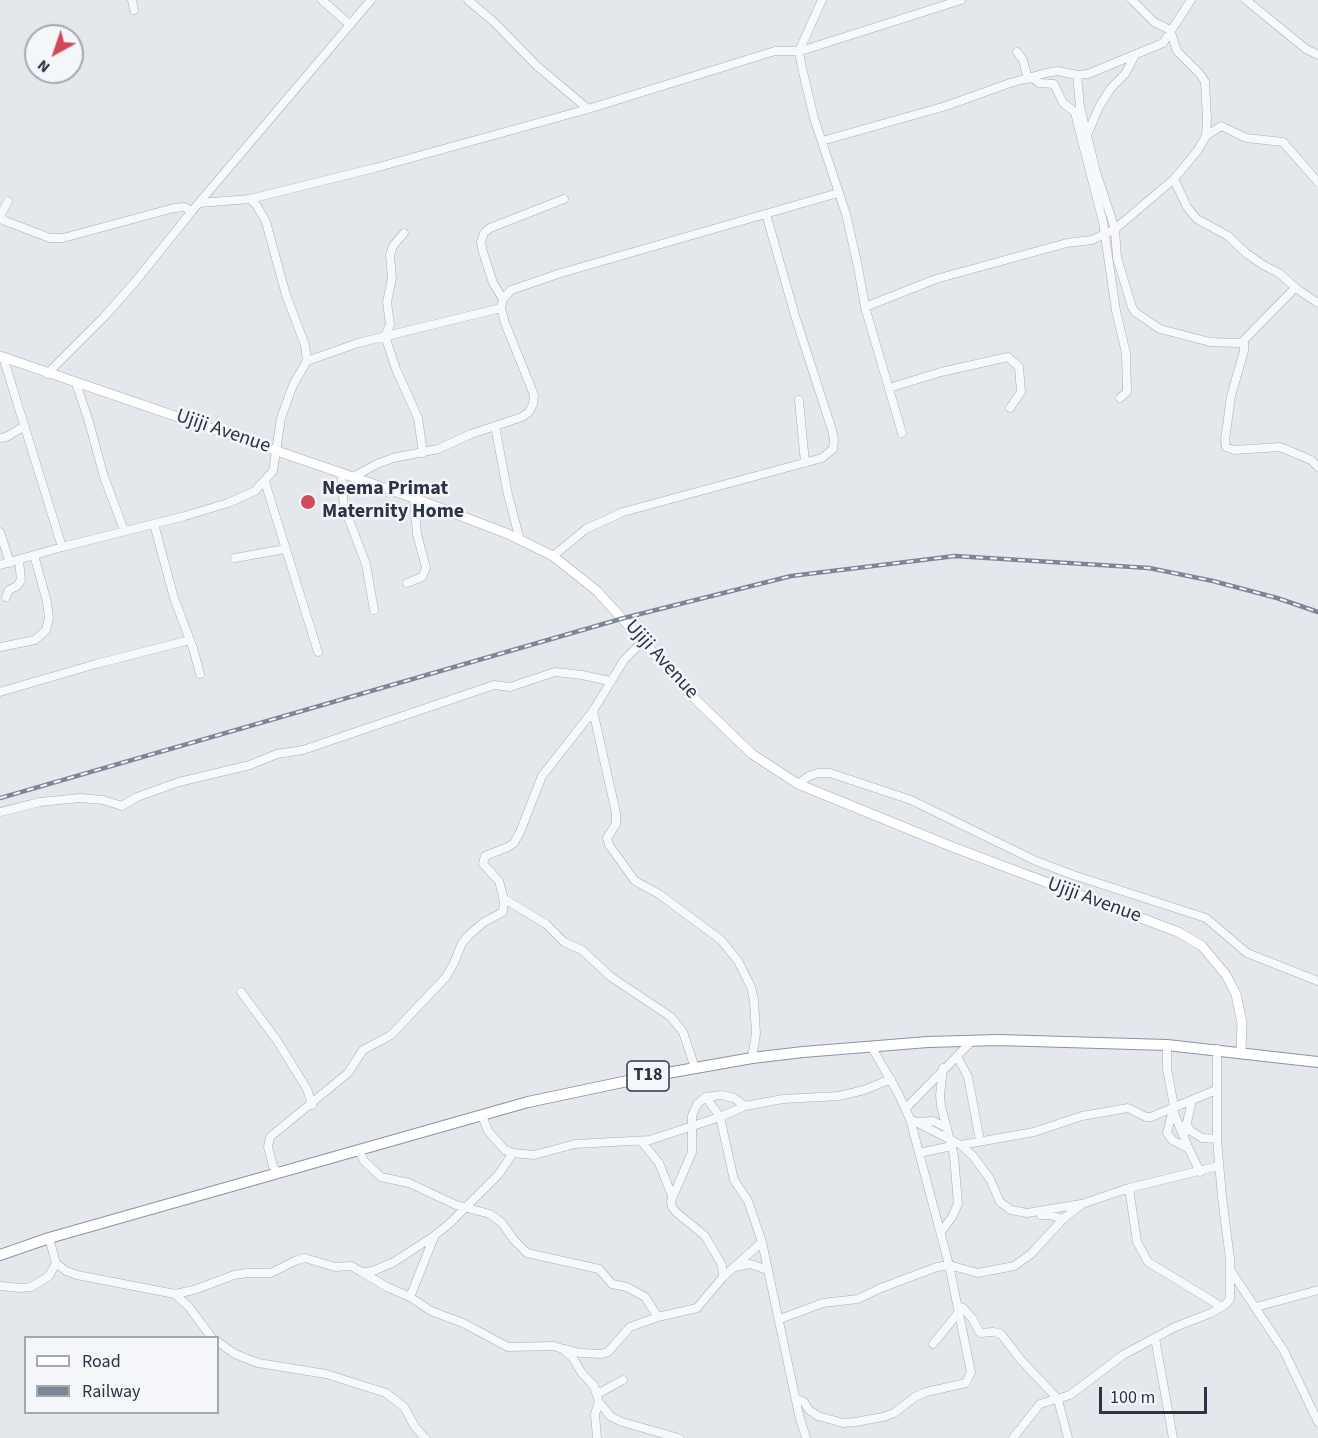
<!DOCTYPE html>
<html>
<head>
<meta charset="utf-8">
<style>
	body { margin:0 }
	#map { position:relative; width:1318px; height:1438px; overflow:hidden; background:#e4e7ec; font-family:"Source Sans 3",sans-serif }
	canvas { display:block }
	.legend { position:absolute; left:24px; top:1336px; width:195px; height:78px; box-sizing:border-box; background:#f4f6f9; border:2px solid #a4a8b1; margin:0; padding:8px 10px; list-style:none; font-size:18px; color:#2b3445 }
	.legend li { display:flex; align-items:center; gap:12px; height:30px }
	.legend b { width:30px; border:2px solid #a4a8b1 }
	.north { position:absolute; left:24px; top:24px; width:60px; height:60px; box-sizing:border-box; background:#f4f6f9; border:2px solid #a4a8b1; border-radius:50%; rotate:220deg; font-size:16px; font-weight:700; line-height:24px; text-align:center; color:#2b3445 }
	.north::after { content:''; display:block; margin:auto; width:21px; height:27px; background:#d1495b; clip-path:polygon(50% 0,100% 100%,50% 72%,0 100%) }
	.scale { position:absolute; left:1099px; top:1387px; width:108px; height:27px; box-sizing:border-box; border:3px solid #2b3445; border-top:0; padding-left:8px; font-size:18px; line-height:21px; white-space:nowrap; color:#2b3445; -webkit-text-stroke:4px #f4f6f9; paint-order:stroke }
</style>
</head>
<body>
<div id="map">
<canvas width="1318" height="1438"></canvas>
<ul class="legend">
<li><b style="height:8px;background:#fff"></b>Road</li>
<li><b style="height:8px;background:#7d8696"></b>Railway</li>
</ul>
<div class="north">N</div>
<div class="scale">100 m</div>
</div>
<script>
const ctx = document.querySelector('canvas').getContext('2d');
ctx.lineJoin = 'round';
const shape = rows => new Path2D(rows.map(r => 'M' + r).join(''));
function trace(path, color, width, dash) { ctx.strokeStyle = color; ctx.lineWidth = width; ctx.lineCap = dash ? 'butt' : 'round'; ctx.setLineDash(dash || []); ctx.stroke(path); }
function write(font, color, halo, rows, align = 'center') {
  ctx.font = font + ' "Source Sans 3",sans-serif'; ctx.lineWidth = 5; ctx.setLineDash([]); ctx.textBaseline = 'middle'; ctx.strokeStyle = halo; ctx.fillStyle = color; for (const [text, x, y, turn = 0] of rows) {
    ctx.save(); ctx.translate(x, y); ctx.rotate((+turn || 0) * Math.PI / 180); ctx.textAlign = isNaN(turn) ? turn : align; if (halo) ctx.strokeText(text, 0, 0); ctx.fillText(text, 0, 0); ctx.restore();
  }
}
const minor = shape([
	[132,0,134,10],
	[322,0,350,25],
	[468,0,494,22,537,66,588,109],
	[822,0,799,51,802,68,814,118,846,214,858,267,865,307,902,433],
	[1246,0,1306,49,1318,55],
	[1017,52,1023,60,1028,79],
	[1077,75,1080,107,1096,172,1115,229,1117,258,1132,307,1135,312,1160,329,1210,342,1238,343,1242,342,1295,288],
	[1033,78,1039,83,1054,84,1063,103,1075,112,1079,129,1103,222,1116,311,1126,353,1127,392,1120,398],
	[1087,135,1099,107,1111,88,1125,74,1135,55],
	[1206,136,1221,126,1246,138,1283,142,1318,182],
	[822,141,946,106,1010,83,1046,73,1058,71,1077,75,1088,74,1163,43,1191,0],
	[1174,179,1187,207,1197,219,1228,236,1246,253,1263,265,1279,273,1297,289,1318,303],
	[250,199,257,206,266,222,286,295,305,345,307,361],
	[199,203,250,199,375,168,588,109,775,51,799,51,807,49,961,0],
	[0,216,8,201],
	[0,219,50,238,63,238,174,208,184,207,192,211],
	[404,233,393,246,390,255,392,278,387,302,390,325,385,336,396,369,418,418,423,453],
	[503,299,493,283,483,252,481,242,484,233,490,228,564,199],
	[865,307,936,279,1067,243,1092,240,1115,229,1174,179,1198,150,1206,136,1207,119,1205,82,1200,74,1177,51,1170,30,1154,22,1132,0],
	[1244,340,1244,351,1231,396,1225,440,1226,447,1234,450,1280,447,1311,460,1318,467],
	[3,357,62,547],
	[47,374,104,317,135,282,192,211,371,0],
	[76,383,89,422,104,477,124,530],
	[889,388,941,372,1008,357,1019,367,1021,392,1010,408],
	[799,400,805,463],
	[495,426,508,495,520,540],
	[0,438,6,437,25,426],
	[341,473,344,507,366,564,374,610],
	[353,477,377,464,393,458,438,449,471,434,522,417,529,412,533,404,534,395,505,323,501,308,503,299,511,290,561,273,838,193],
	[265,482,318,652],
	[154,524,174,598,193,648,200,674],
	[0,532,10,563],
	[553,556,586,529,623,512,822,458,833,449,834,440,832,430,796,319,766,214],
	[235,558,285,549],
	[0,565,62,547,185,516,228,503,255,491,273,471,281,418,293,385,307,361,358,343,501,308],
	[407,583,422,577,426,568,417,534,414,498],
	[6,597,9,590,17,586,21,580,19,560],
	[0,647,35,640,46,630,49,618,47,602,34,555],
	[0,692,96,664,190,640],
	[593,711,616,813,616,824,607,838,609,845,635,881,659,894,721,940,738,961,751,987,754,1000,756,1034,752,1058],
	[798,784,809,776,818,773,830,773,911,800,1036,861,1073,875,1206,918,1247,953,1318,981],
	[0,812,40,802,80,798,103,800,122,806,137,797,179,782,250,765,277,754,303,750,494,685,510,687,555,672,582,675,610,681],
	[503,898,546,924,564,942,582,950,611,977,671,1017,683,1032,695,1068],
	[241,992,276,1039,307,1089,312,1105],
	[1167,1045,1167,1069,1174,1106,1167,1133,1172,1140,1189,1149,1200,1172],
	[957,1056,968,1077,980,1141],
	[706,1097,720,1117,734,1180,748,1201,762,1242,799,1415,806,1438],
	[906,1108,972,1041],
	[1173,1111,1188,1147],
	[482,1115,488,1131,505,1150,513,1153,534,1155,575,1144,650,1140,720,1117,745,1106,783,1099,839,1096,864,1090,891,1079],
	[910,1119,961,1145,1034,1132,1082,1116,1128,1108,1146,1117,1151,1117,1216,1090],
	[915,1122,933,1121,947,1128],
	[1186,1124,1191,1131,1202,1138,1217,1139],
	[1184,1136,1192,1100],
	[641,1141,659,1163,672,1196],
	[961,1145,973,1156,990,1179,1000,1202,1011,1210,1027,1213,1081,1204],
	[359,1150,364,1161,381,1177,409,1183,456,1205,490,1214,502,1223,514,1240,527,1253,599,1269,612,1284,627,1287,645,1297,658,1317],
	[919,1153,952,1146],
	[278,1173,273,1166,268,1147,270,1137,348,1073,363,1050,391,1035,446,977,454,963,462,943,469,935,484,922,503,912,504,900,499,881,483,864,485,856,508,847,514,843,520,832,542,776,593,711,624,660,644,640],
	[1129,1188,1137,1242,1148,1262,1222,1307],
	[1041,1215,1050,1215,1063,1219],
	[941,1232,952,1217,958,1204,954,1156,941,1106,940,1095,943,1068],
	[56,1263,66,1271,77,1275,175,1294,194,1290,234,1275,247,1273,271,1273,297,1260,305,1258,335,1267,351,1266,362,1272,373,1271,394,1262,434,1236,450,1223,499,1174,513,1153],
	[735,1267,750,1264,768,1270],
	[360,1271,387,1287,410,1297,431,1311,463,1323,508,1347,554,1346,563,1349,573,1358,581,1372,594,1386,599,1402,610,1416,622,1422,679,1438],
	[1231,1271,1284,1351,1318,1422],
	[723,1277,722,1265,705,1236,677,1213,672,1207,671,1201,692,1152,692,1116,697,1104,706,1097,722,1095,734,1098,745,1106],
	[0,1286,21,1288,31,1287,49,1276,56,1263,49,1238],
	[175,1294,189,1307,212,1338],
	[410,1297,434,1237],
	[958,1307,963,1308,972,1318,980,1333,993,1332,1001,1334,1021,1360,1054,1395,1058,1400,1068,1438],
	[1256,1307,1318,1290],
	[780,1319,823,1303,858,1299,881,1288,937,1267,949,1265,978,1273,1014,1266,1031,1254,1063,1219,1082,1204,1129,1188,1219,1166],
	[1155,1338,1173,1438],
	[218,1342,235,1354,258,1363,326,1374,386,1393,404,1407,415,1427,425,1438],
	[933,1344,959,1312],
	[565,1349,580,1353,602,1354,608,1352,630,1327,658,1317,697,1308,723,1277,762,1242],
	[596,1392,601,1392,623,1380],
	[797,1399,804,1402,809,1410,818,1416,843,1423,855,1422,883,1417,894,1413,915,1397,926,1392,966,1383,971,1372,949,1265,910,1119,898,1093,871,1046],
	[597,1438,595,1414,599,1402],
	[1013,1438,1040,1404,1070,1395,1123,1355,1175,1327,1211,1313,1226,1304,1230,1299,1230,1259,1222,1197,1217,1139,1217,1049]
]);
const major = shape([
	[0,356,414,498,508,534,553,556,597,591,697,701,752,754,798,784,950,846,1178,932,1202,946,1226,975,1236,994,1242,1023,1241,1052]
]);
const highway = shape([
	[0,1255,49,1238,528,1102,656,1075,752,1058,803,1052,928,1042,998,1040,1167,1045,1318,1062]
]);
trace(minor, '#a9aeb7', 9);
trace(major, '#a3abb8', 10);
trace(highway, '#8b94a3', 12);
trace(minor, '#f7f8fa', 8);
trace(major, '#fff', 9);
trace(highway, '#fff', 10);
const rail = shape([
	[0,798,624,618,791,576,955,556,1149,568,1213,581,1277,598,1318,612]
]);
trace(rail, '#7d8696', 4.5);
trace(rail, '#f4f6f9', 2, [7]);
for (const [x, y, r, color] of [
	[308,502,8,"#d1495b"]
]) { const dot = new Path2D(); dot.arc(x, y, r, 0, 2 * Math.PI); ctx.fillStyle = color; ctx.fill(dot); trace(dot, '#f4f6f9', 2); }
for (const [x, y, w] of [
	[648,1076,42]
]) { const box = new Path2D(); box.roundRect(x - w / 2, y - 15, w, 30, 4.5); ctx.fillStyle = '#f4f6f9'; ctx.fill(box); trace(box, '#2b3445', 1.5); }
write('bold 18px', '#2b3445', null, [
	["T18",648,1076]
]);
write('20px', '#2b3445', '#f4f6f9', [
	["Ujiji Avenue",223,432,19],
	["Ujiji Avenue",661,660,48],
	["Ujiji Avenue",1094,901,20]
]);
write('bold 20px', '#2b3445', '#f4f6f9', [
	["Neema Primat",322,490],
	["Maternity Home",322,513]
], 'left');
</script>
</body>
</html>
